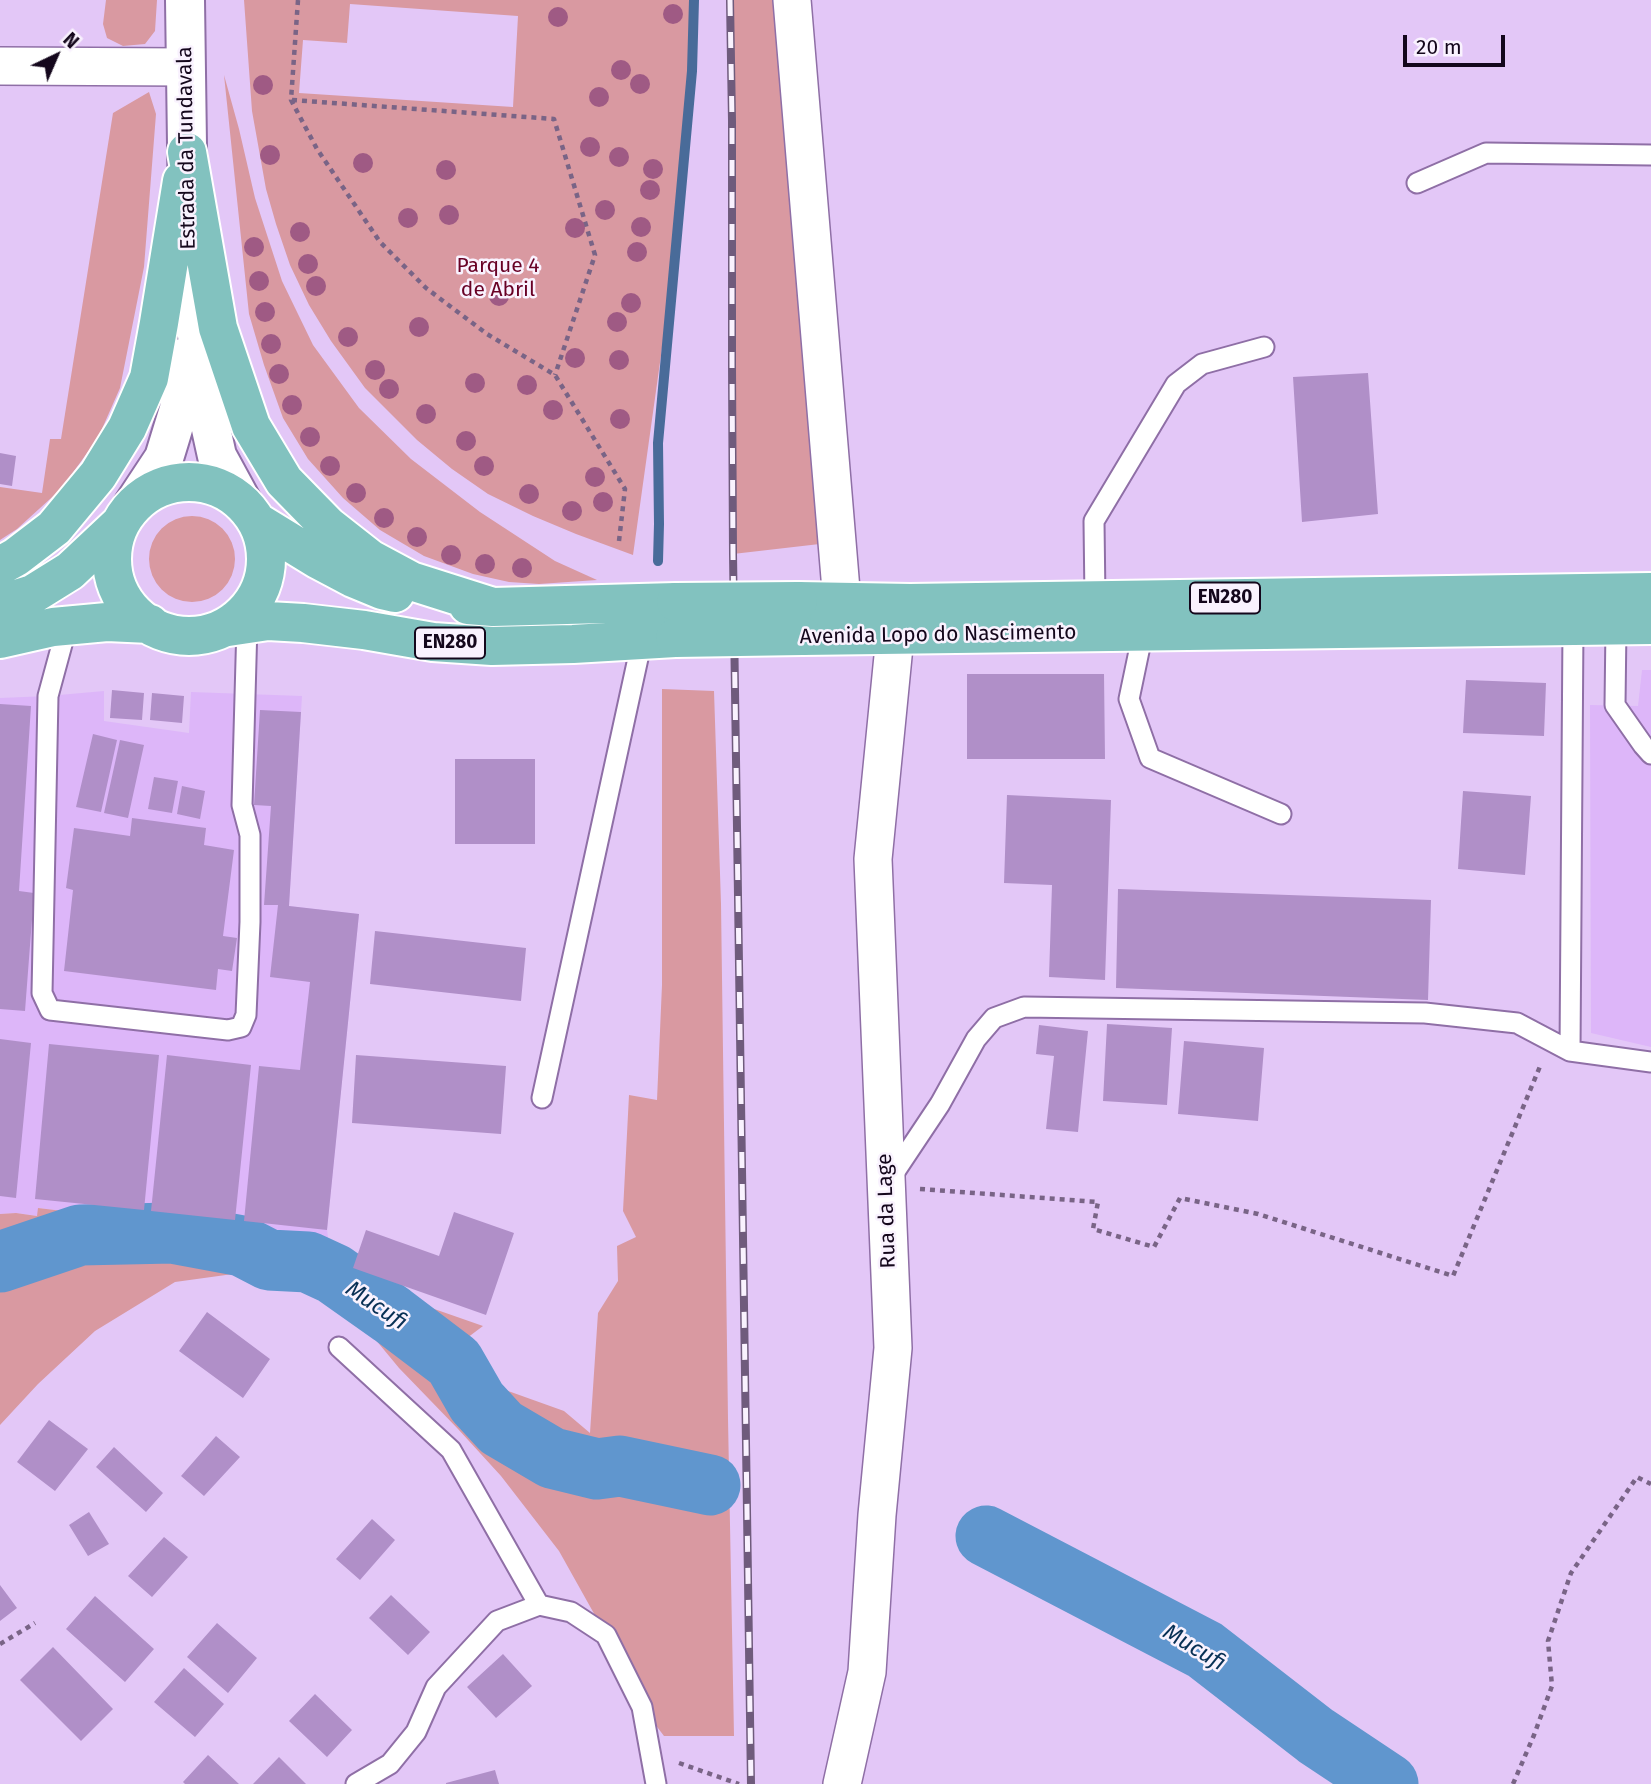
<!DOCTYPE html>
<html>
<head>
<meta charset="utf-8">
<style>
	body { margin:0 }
	#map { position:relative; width:1651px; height:1784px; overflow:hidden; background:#e3c7f7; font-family:"Fira Sans",sans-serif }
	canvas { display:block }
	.north { position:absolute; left:21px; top:21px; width:70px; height:70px; -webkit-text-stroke:5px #f9f2fe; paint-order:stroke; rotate:44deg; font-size:19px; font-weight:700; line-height:28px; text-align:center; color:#14071c }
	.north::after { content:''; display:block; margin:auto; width:24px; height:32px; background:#14071c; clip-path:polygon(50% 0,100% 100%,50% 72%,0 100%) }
	.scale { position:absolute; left:1403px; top:35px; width:102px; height:32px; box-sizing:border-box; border:4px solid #14071c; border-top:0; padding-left:9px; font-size:21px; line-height:24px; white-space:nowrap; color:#14071c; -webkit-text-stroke:5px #f9f2fe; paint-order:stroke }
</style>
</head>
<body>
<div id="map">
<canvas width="1651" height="1784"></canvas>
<div class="north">N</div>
<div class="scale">20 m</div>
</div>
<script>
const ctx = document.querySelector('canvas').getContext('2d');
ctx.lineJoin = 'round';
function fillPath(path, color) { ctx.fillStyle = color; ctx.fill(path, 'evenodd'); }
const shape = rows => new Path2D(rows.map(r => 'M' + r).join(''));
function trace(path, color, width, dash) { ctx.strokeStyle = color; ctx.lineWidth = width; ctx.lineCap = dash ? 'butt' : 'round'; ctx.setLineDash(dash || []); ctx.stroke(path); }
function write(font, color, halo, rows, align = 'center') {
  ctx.font = font + ' "Fira Sans",sans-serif'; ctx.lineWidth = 5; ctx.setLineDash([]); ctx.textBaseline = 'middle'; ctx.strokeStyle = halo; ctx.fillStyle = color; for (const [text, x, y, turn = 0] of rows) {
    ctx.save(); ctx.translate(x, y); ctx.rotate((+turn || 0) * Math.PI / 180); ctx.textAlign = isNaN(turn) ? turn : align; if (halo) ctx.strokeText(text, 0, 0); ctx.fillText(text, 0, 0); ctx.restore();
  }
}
fillPath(shape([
	[1642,670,1651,670,1651,1047,1591,1033,1590,705,1638,706],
	[104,691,104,721,189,733,191,692,302,696,289,906,359,914,327,1229,329,1246,239,1232,38,1208,38,1216,16,1213,0,1214,0,698,48,696]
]), '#ddb6f9');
fillPath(shape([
	[106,0,157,0,155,31,145,44,123,46,107,38,103,24],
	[244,0,694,0,692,71,677,241,633,555,576,534,533,516,488,494,452,469,417,440,365,388,331,341,309,305,290,265,276,224,266,189,252,111],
	[350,4,518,16,513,107,299,93,303,40,347,43],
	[729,0,792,0,837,542,733,554],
	[224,75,239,129,255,198,282,281,313,345,359,408,411,459,480,512,555,561,597,580,539,584,509,582,473,574,424,556,380,530,343,498,308,459,283,418,264,365,249,314],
	[149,92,156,114,144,267,120,388,98,438,61,489,17,529,0,540,0,487,42,493,50,439,61,439,113,113],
	'149 559a43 43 0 1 1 86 0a43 43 0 1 1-86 0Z',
	[662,689,714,691,721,904,728,1419,734,1736,664,1736,642,1707,606,1635,559,1551,501,1476,458,1429,399,1368,356,1316,316,1288,262,1270,175,1282,95,1331,38,1384,0,1425,0,1214,16,1213,37,1216,38,1208,239,1232,329,1246,334,1274,483,1326,451,1350,483,1382,564,1411,590,1433,598,1313,618,1281,617,1246,636,1237,623,1211,629,1095,657,1100,662,985]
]), '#d999a1');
trace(shape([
	[658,561,659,524,658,443,692,71,694,0]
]), '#496b99', 10);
trace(shape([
	[0,1262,80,1235,172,1233,242,1246,269,1260,308,1262,334,1274,392,1315,454,1362,477,1402,501,1428,552,1458,597,1469,620,1466,710,1485],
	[986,1536,1205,1650,1316,1736,1388,1784]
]), '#6096ce', 61);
fillPath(shape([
	[1368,373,1378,514,1302,522,1293,377],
	[0,453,16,456,12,486,0,484],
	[967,674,1104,674,1105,759,967,759],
	[1466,680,1546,683,1544,736,1463,733],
	[112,690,144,693,142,720,110,718],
	[152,693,184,696,182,723,150,720],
	[0,704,31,706,19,891,34,893,25,1011,0,1009],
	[260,710,301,712,289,906,359,914,327,1230,244,1221,259,1066,300,1070,310,982,270,977,278,905,264,905,271,806,254,805],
	[93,734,117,740,101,812,76,807],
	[120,740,144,745,128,818,104,813],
	[455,759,535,759,535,844,455,844],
	[154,777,178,781,172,813,148,809],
	[182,786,205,791,200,819,177,814],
	[1463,791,1531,796,1525,875,1458,869],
	[1007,795,1111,800,1105,980,1049,977,1052,885,1004,883],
	[132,818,206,828,204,845,234,850,223,936,237,938,232,971,218,969,216,990,64,971,73,890,66,888,74,828,130,836],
	[1118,889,1431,900,1428,1000,1116,988],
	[375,931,526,948,521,1001,370,984],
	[1107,1024,1172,1028,1167,1105,1103,1101],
	[1039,1025,1088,1031,1078,1132,1046,1129,1054,1056,1036,1054],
	[0,1039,31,1043,16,1198,0,1196],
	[1184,1041,1264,1048,1258,1121,1178,1114],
	[49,1044,159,1055,144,1210,35,1199],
	[167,1055,251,1065,235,1220,151,1211],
	[356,1055,506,1066,501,1134,352,1123],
	[454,1212,514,1233,486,1315,353,1268,366,1230,439,1256],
	[207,1312,270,1359,243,1398,179,1351],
	[49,1420,88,1449,55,1491,17,1462],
	[216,1436,240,1457,204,1496,181,1476],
	[114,1447,163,1493,146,1512,96,1467],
	[89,1512,109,1544,88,1556,69,1525],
	[372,1519,395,1540,360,1580,336,1559],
	[164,1537,188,1557,152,1597,128,1576],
	[0,1585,17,1608,0,1621],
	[391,1595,430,1632,408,1655,369,1618],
	[95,1596,154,1649,125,1682,66,1629],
	[217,1623,257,1658,228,1693,187,1657],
	[53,1647,113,1709,81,1741,20,1680],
	[503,1654,532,1686,496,1718,467,1687],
	[184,1668,224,1704,195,1737,154,1702],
	[315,1694,352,1730,327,1757,289,1721],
	[208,1755,239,1784,185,1784,183,1782],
	[279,1757,306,1784,253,1784],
	[495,1770,499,1784,446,1784,446,1783]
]), '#b08fc8');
const service = shape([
	[1417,183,1486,153,1651,155],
	[1095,600,1094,521,1176,384,1202,364,1264,347],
	[67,626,48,696,42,993,50,1010,228,1030,241,1027,246,1015,250,922,250,835,242,805,247,624],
	[1616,626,1615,705,1643,745,1651,754],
	[1143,632,1129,699,1150,758,1281,814],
	[1570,1051,1573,626],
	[542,1098,642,640],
	[890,1179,940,1104,976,1039,994,1018,1024,1007,1425,1013,1517,1023,1570,1051,1651,1062],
	[339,1347,451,1450,539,1605,571,1612,606,1635,642,1707,656,1784],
	[356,1784,390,1764,416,1732,436,1687,497,1621,539,1605]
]);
const minor = shape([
	[792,0,842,602],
	[0,66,185,67],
	[842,1784,867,1672,877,1515,893,1348,873,859,895,636]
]);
const secondary = shape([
	[185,0,188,217,192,296,206,406,217,456,242,502],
	[133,505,164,458,179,409,185,357]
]);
const primary = shape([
	[187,152,218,328,251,426,284,481,328,526,370,559,411,581,493,607],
	'112 559a77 77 0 1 1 154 0a77 77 0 1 1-154 0Z',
	[257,522,319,560,353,578,382,590,395,593],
	[0,566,16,557,54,528,98,475,127,428,149,378,159,323,182,181],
	[798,601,910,603,1651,592],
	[0,604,33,594,70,571,119,525],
	[468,605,493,607,676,602],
	[228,627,268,621,303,623,364,630,433,642,492,646,573,644,675,638],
	[802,636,1651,625],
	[0,639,53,627,107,622,150,624]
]);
trace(service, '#8f6fa6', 23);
trace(minor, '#8f6fa6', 40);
trace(secondary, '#8f6fa6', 42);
trace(primary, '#fff', 42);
trace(shape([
	[298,0,291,100,317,149,380,242,426,288,487,334,555,375,625,489,619,541],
	[292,100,554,119,595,255,555,375],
	[920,1189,1098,1202,1093,1229,1154,1247,1180,1198,1258,1214,1453,1276,1541,1064],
	[0,1644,35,1623],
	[679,1763,739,1784],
	[1513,1784,1534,1735,1552,1686,1548,1641,1571,1573,1637,1477,1651,1484]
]), '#796486', 4.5, [5, 5]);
trace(service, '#fff', 19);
trace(minor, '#fff', 37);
trace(secondary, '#fff', 38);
trace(primary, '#82c2bf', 38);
const rail = shape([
	[730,0,732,121,732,365,733,554,751,1784]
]);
trace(rail, '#6f5b7c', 8);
trace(rail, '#f9f2fe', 5, [16]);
const primaryBridge = shape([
	[676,602,798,601],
	[675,638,802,636]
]);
trace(primaryBridge, '#fff', 42, []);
trace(primaryBridge, '#82c2bf', 38);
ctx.fillStyle = '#9f5a84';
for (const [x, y] of [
	[673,14],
	[558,17],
	[621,70],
	[640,84],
	[263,85],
	[599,97],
	[590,147],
	[270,155],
	[619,157],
	[363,163],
	[653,169],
	[446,170],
	[650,190],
	[605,210],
	[449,215],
	[408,218],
	[641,227],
	[575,228],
	[300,232],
	[254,247],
	[637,252],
	[308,264],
	[259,281],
	[316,286],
	[499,296],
	[631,303],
	[265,312],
	[617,322],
	[419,327],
	[348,337],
	[271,344],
	[575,358],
	[619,360],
	[375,370],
	[279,374],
	[475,383],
	[527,385],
	[389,389],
	[292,405],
	[553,410],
	[426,414],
	[620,419],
	[310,437],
	[466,441],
	[330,466],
	[484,466],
	[595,477],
	[356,493],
	[529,494],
	[603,502],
	[572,511],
	[384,518],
	[417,537],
	[451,555],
	[485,564],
	[522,568]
]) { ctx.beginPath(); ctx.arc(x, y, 10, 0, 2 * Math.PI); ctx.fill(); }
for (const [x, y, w] of [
	[1225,598,70],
	[450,643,70]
]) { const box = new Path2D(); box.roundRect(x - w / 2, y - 15.5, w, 31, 5); ctx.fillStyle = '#f9f2fe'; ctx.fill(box); trace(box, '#14071c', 2); }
write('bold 19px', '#14071c', null, [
	["EN280",1225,598],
	["EN280",450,643]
]);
write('21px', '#14071c', '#f9f2fe', [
	["Estrada da Tundavala",187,148,-91],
	["Avenida Lopo do Nascimento",938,635,-1],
	["Rua da Lage",887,1211,-92]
]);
write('21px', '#680125', '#f9f2fe', [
	["Parque 4",498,266],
	["de Abril",498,290]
]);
write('italic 23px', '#083055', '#f9f2fe', [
	["Mucufi",376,1306,34],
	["Mucufi",1194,1648,31]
]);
</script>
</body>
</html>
